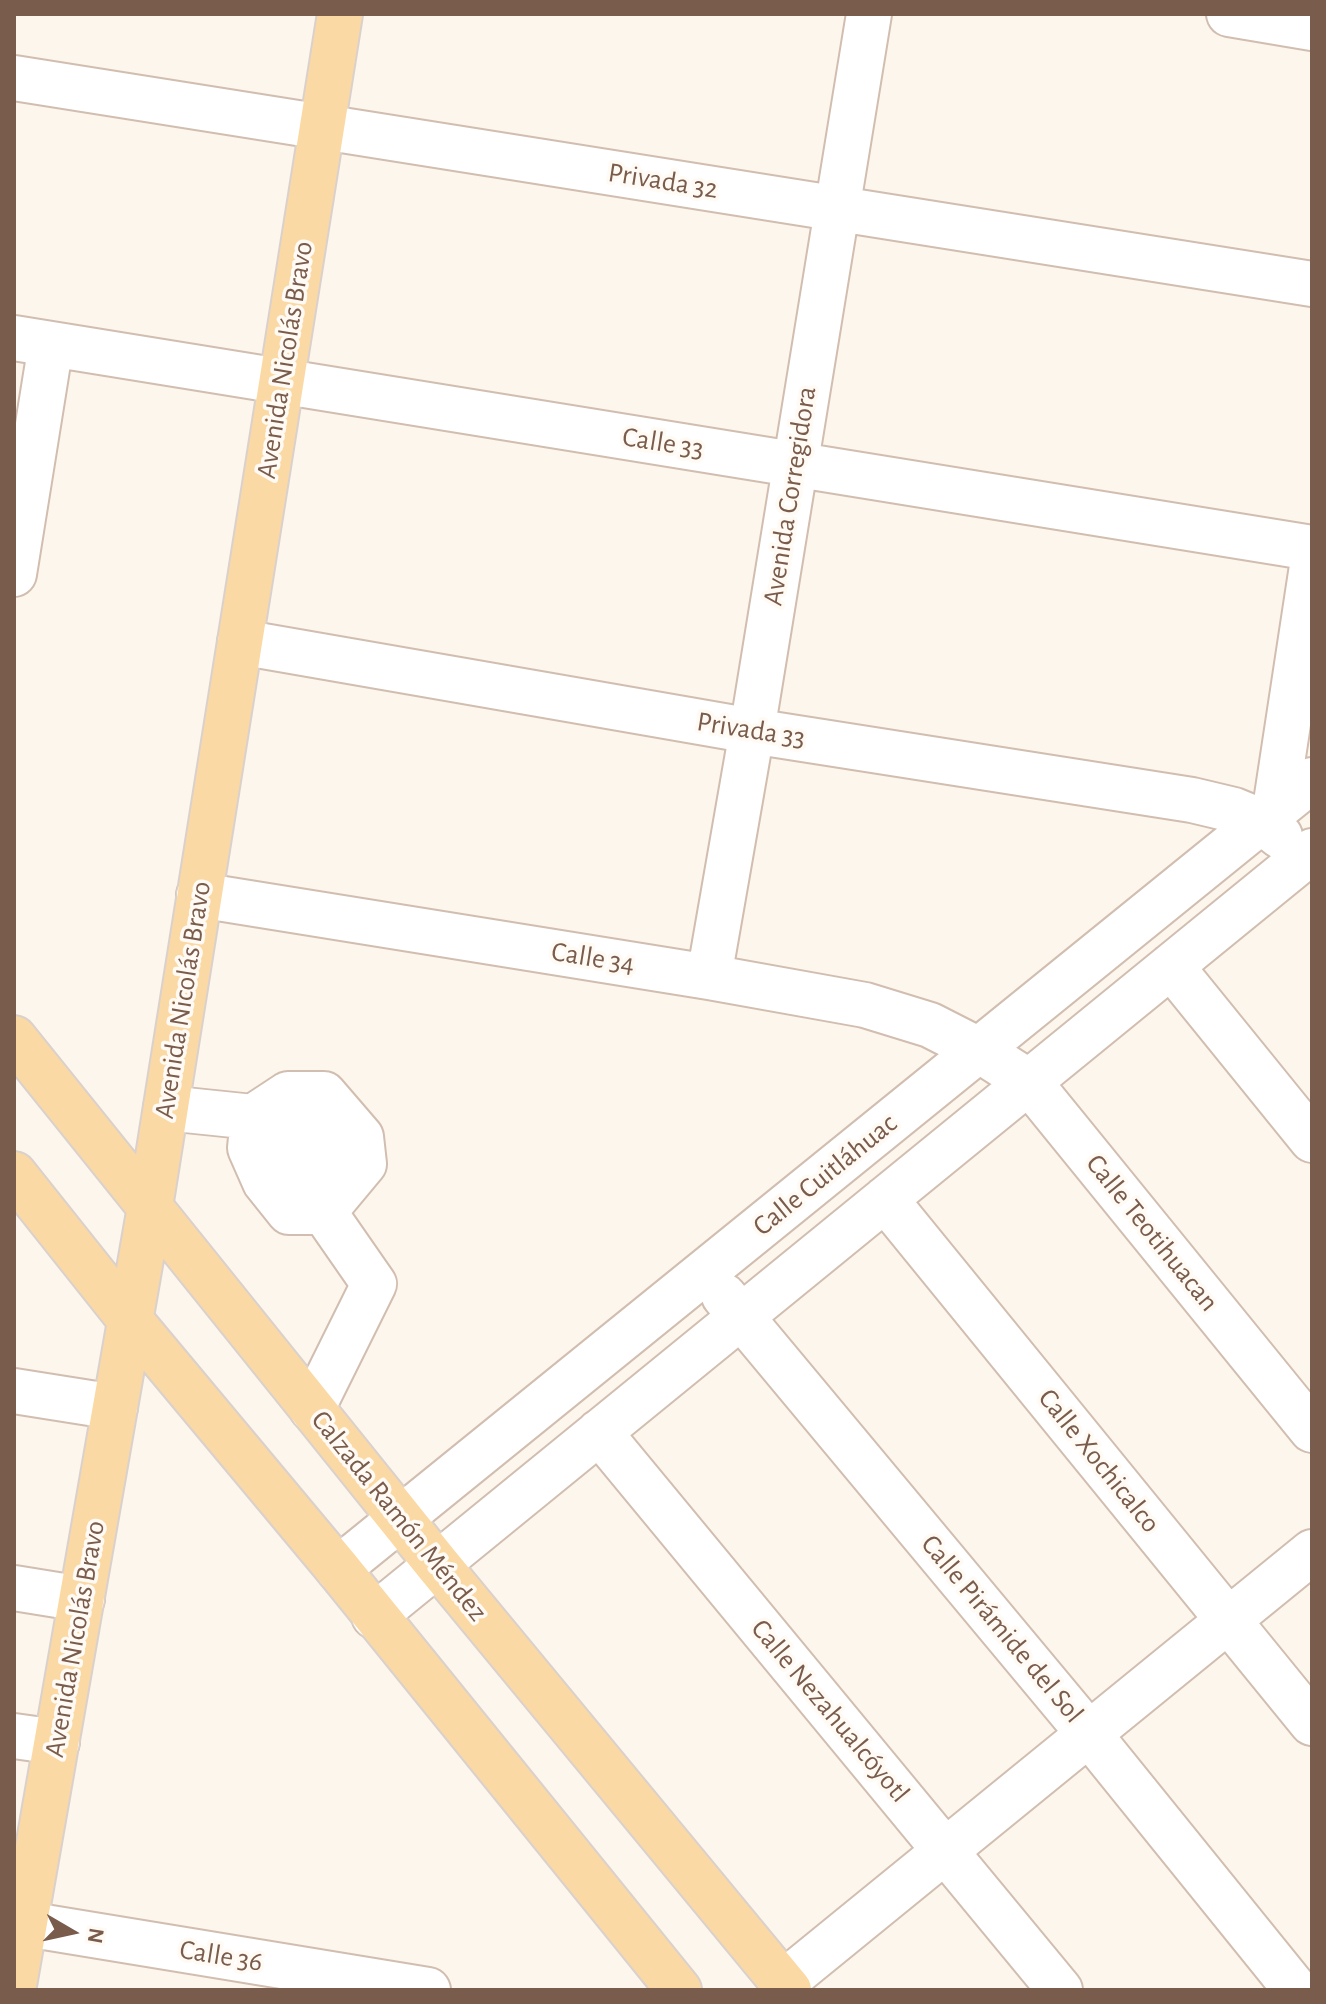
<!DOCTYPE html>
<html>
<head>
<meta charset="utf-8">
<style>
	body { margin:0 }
	#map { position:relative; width:1326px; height:2004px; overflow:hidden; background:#fdf6ec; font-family:"Alegreya Sans",sans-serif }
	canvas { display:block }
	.frame { position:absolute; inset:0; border:16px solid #7a5c4d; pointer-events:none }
	.north { position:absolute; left:32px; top:1892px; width:80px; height:80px; -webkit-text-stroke:6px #fffaf3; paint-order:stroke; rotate:99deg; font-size:22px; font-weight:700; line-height:32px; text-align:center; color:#7a5c4d }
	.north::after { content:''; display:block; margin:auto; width:28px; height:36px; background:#7a5c4d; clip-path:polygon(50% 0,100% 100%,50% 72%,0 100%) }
</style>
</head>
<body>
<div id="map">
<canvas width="1326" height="2004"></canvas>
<div class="frame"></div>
<div class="north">N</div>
</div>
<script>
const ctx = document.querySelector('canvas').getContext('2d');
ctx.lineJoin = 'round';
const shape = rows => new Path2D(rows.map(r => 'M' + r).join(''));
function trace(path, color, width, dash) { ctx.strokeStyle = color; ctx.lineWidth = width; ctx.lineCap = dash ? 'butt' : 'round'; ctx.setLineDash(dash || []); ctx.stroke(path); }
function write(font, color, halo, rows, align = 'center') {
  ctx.font = font + ' "Alegreya Sans",sans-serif'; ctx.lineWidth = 7; ctx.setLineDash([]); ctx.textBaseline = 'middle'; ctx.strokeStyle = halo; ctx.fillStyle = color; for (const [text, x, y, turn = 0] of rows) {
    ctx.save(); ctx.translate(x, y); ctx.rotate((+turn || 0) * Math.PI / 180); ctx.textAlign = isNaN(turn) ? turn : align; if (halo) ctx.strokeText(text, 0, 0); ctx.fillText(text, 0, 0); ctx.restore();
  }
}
const minor = shape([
	[1229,14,1312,28],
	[14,78,1312,284],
	[14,338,1312,548],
	[14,574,51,344],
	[240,642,752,731,1192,800,1234,810,1261,821,1280,836],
	[1275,809,1312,566],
	[199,895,709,977,865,1005,930,1025,979,1050,1029,1082,1312,1430],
	[1171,966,1312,1140],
	[709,977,752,731,869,14],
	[288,1094,324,1094,361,1137,364,1164,324,1212,289,1212,265,1182,250,1148,253,1117,288,1094],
	[166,1108,253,1117,324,1212,374,1284,312,1409],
	[255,1118,293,1125,317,1149,332,1181,324,1212],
	[885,1199,1312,1723],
	[724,1296,1089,1734,1296,1990],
	[14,1391,115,1407],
	[599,1432,1060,1990],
	[338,1569,1312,780],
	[14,1588,82,1599],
	[374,1616,1312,851],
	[14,1736,57,1742],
	[14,1922,428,1990],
	[783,1983,1312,1552]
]);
const major = shape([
	[14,1038,437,1564,789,1990],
	[14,1174,131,1321,338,1569,679,1990],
	[14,1985,150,1207,340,14]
]);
trace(minor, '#d1beb0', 48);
trace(major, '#dad1cd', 48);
trace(minor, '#fff', 44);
trace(major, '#fbd9a5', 44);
write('28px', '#7a5c4d', '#fffaf3', [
	["Privada 32",663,181,9],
	["Avenida Nicolás Bravo",285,360,-81],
	["Calle 33",663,443,9],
	["Avenida Corregidora",790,496,-81],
	["Privada 33",751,730,9],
	["Calle 34",593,958,9],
	["Avenida Nicolás Bravo",183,1000,-81],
	["Calle Cuitláhuac",825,1175,-39],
	["Calle Teotihuacan",1152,1233,51],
	["Calle Xochicalco",1099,1461,51],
	["Calzada Ramón Méndez",399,1516,51],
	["Calle Pirámide del Sol",1002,1629,50],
	["Avenida Nicolás Bravo",75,1639,-80],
	["Calle Nezahualcóyotl",830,1711,50],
	["Calle 36",221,1956,9]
]);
</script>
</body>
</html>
